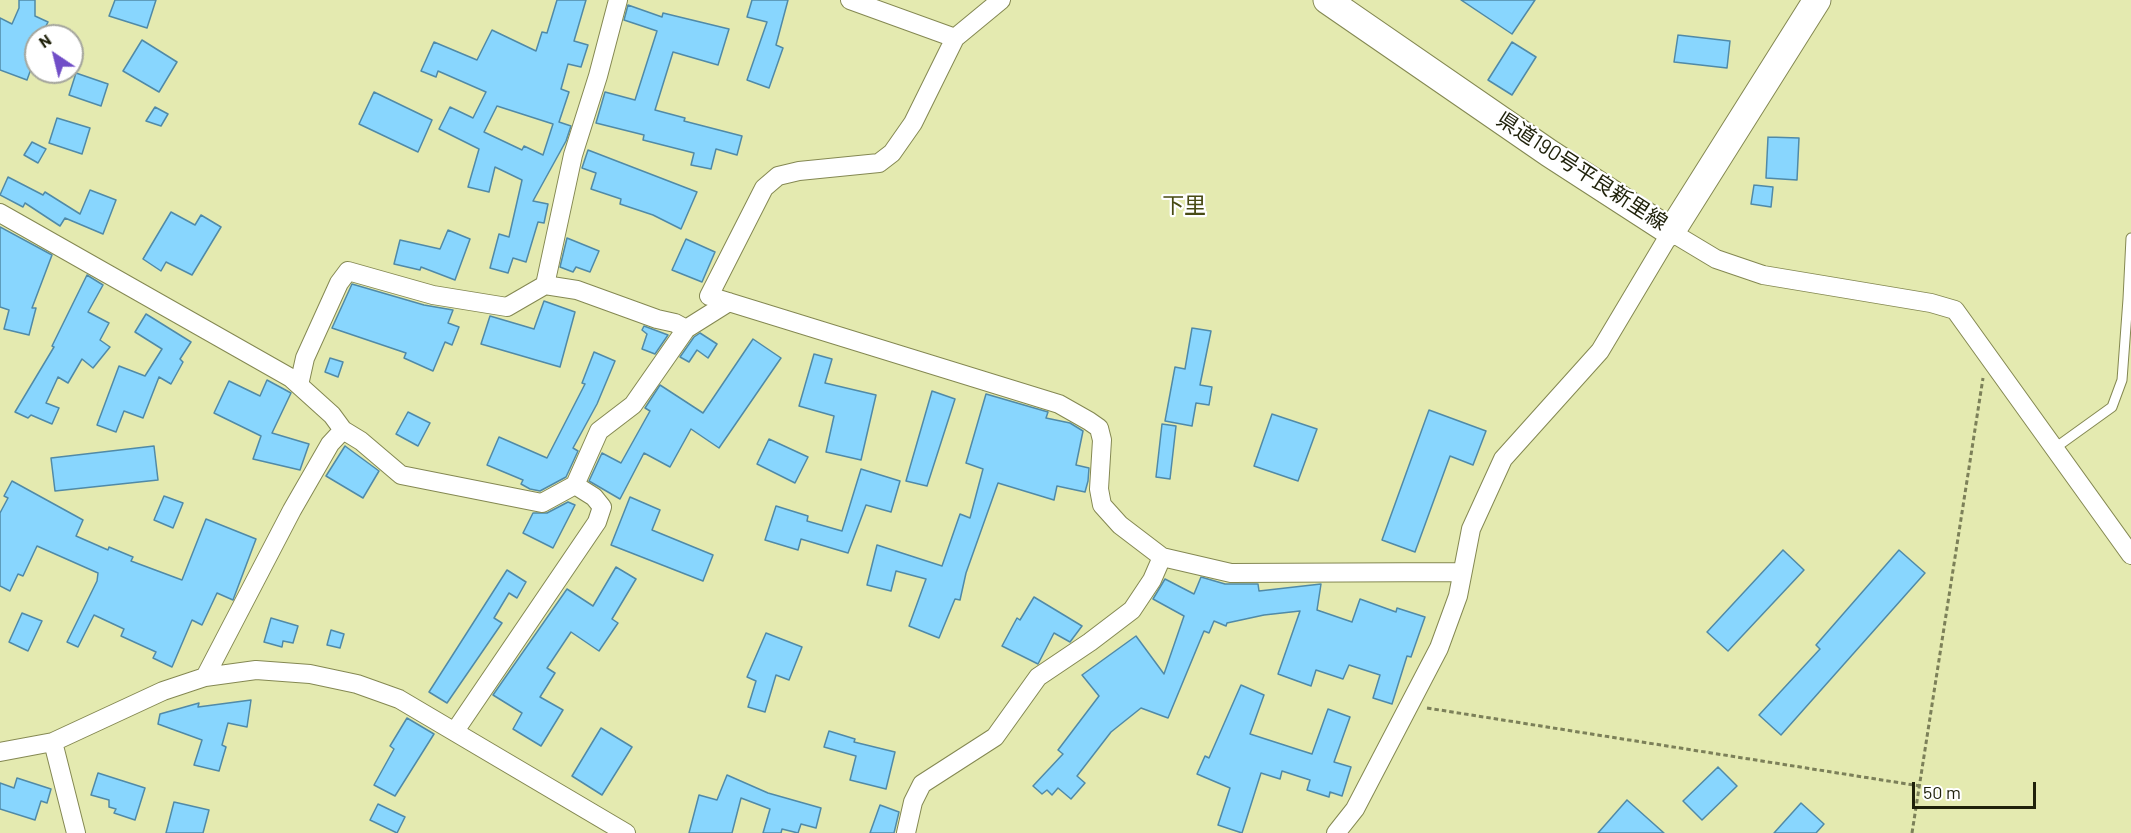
<!DOCTYPE html>
<html>
<head>
<meta charset="utf-8">
<style>
	body { margin:0 }
	#map { position:relative; width:2131px; height:833px; overflow:hidden; background:#e4eab0; font-family:Barlow,sans-serif }
	canvas { display:block }
	.north { position:absolute; left:24px; top:24px; width:60px; height:60px; box-sizing:border-box; background:#fff; border:2px solid #a5a69d; border-radius:50%; rotate:325deg; font-size:16px; font-weight:700; line-height:24px; text-align:center; color:#1f210a }
	.north::after { content:''; display:block; margin:auto; width:21px; height:27px; background:#714ec7; clip-path:polygon(50% 0,100% 100%,50% 72%,0 100%) }
	.scale { position:absolute; left:1912px; top:782px; width:124px; height:27px; box-sizing:border-box; border:3px solid #1f210a; border-top:0; padding-left:8px; font-size:18px; line-height:21px; white-space:nowrap; color:#1f210a; -webkit-text-stroke:4px #fff; paint-order:stroke }
</style>
</head>
<body>
<div id="map">
<canvas width="2131" height="833"></canvas>
<div class="north">N</div>
<div class="scale">50 m</div>
</div>
<script>
const ctx = document.querySelector('canvas').getContext('2d');
ctx.lineJoin = 'round';
function fillPath(path, color) { ctx.fillStyle = color; ctx.fill(path, 'evenodd'); }
const shape = rows => new Path2D(rows.map(r => 'M' + r).join(''));
function trace(path, color, width, dash) { ctx.strokeStyle = color; ctx.lineWidth = width; ctx.lineCap = dash ? 'butt' : 'round'; ctx.setLineDash(dash || []); ctx.stroke(path); }
function write(font, color, halo, rows, align = 'center') {
  ctx.font = font + ' Barlow,"Noto Sans JP",sans-serif'; ctx.lineWidth = 4.5; ctx.setLineDash([]); ctx.textBaseline = 'middle'; ctx.strokeStyle = halo; ctx.fillStyle = color; for (const [text, x, y, turn = 0] of rows) {
    ctx.save(); ctx.translate(x, y); ctx.rotate((+turn || 0) * Math.PI / 180); ctx.textAlign = isNaN(turn) ? turn : align; if (halo) ctx.strokeText(text, 0, 0); ctx.fillText(text, 0, 0); ctx.restore();
  }
}
const building = shape([
	[19,0,35,0,35,16,48,22,41,36,36,36,36,55,27,80,0,70,0,18,12,24,19,8,19,0],
	[115,0,156,0,147,28,109,16,115,0],
	[557,0,586,0,574,41,588,45,581,67,568,64,561,89,569,92,559,122,571,126,566,141,533,201,548,204,544,223,538,222,526,262,513,258,508,273,490,268,499,234,509,237,522,180,495,167,489,192,468,187,479,149,439,129,450,107,473,118,486,92,438,71,436,77,421,71,434,42,477,60,492,30,536,51,542,32,547,33,557,0],
	[497,106,553,124,543,155,524,146,522,150,484,132,497,106],
	[752,0,788,0,776,45,783,48,769,88,747,80,767,22,747,17,752,0],
	[1461,0,1535,0,1512,34,1461,0],
	[628,5,662,17,663,13,729,29,718,65,673,52,655,110,685,118,684,121,742,136,737,155,716,149,711,169,691,165,694,153,643,140,644,135,596,123,605,92,635,100,657,31,624,20,628,5],
	[1678,35,1730,41,1727,68,1674,62,1678,35],
	[142,40,177,62,159,92,123,71,142,40],
	[1512,42,1536,57,1512,95,1488,80,1512,42],
	[76,73,108,84,101,106,69,95,76,73],
	[374,92,432,120,418,152,359,124,374,92],
	[155,107,168,114,161,126,146,121,155,107],
	[57,118,90,128,82,154,49,143,57,118],
	[1768,137,1799,138,1797,180,1766,178,1768,137],
	[32,142,46,149,38,163,24,155,32,142],
	[588,150,697,192,681,229,653,215,620,204,621,199,591,189,596,173,582,168,588,150],
	[8,177,43,195,45,192,80,214,90,190,116,200,103,234,65,218,60,226,25,203,23,207,0,195,8,177],
	[1754,185,1773,187,1771,207,1751,204,1754,185],
	[171,212,195,225,201,215,221,227,192,275,166,262,161,271,143,259,171,212],
	[0,227,52,255,32,308,36,308,29,335,4,329,9,310,0,307,0,227],
	[448,230,470,239,455,280,421,267,420,270,394,264,400,240,440,249,448,230],
	[567,238,599,251,590,272,576,267,573,272,560,267,567,238],
	[686,239,715,252,702,282,672,270,686,239],
	[87,275,103,285,88,312,109,323,100,340,110,347,93,368,82,359,68,383,58,377,46,403,59,408,52,424,31,415,28,418,15,412,54,347,52,346,87,275],
	[352,284,424,305,453,310,448,323,459,327,452,345,445,342,433,371,404,358,406,353,332,328,352,284],
	[544,301,575,312,560,367,481,344,490,316,534,329,544,301],
	[146,314,191,342,180,359,183,362,171,384,159,377,143,418,124,411,116,432,97,425,119,366,145,376,162,349,135,332,146,314],
	[644,326,668,335,655,354,642,349,647,334,642,330,644,326],
	[1192,328,1211,331,1200,385,1212,387,1209,405,1196,403,1192,426,1165,421,1175,367,1185,369,1192,328],
	[700,333,717,344,708,358,697,350,689,362,680,357,694,337,700,333],
	[753,339,781,358,719,448,691,429,670,467,644,453,620,499,589,481,602,453,621,463,650,411,645,408,660,385,703,413,753,339],
	[594,352,615,361,597,404,573,448,578,451,566,477,540,491,530,489,521,484,523,480,487,465,499,437,547,458,585,384,582,383,594,352],
	[814,354,832,359,825,383,876,395,861,460,826,452,834,416,799,406,814,354],
	[330,358,343,362,338,377,325,372,330,358],
	[267,380,291,393,272,433,309,444,300,470,253,459,261,436,214,413,229,381,260,396,267,380],
	[932,391,955,399,927,486,906,481,932,391],
	[986,394,1048,412,1046,418,1070,423,1083,431,1076,465,1089,468,1088,481,1085,492,1057,486,1054,500,998,483,966,573,960,600,955,599,939,638,909,626,926,579,896,571,891,591,867,585,877,545,942,566,960,514,970,518,983,469,966,463,986,394],
	[1429,410,1486,431,1473,465,1450,456,1415,552,1382,540,1429,410],
	[408,412,430,423,418,446,396,434,408,412],
	[1272,414,1317,429,1298,481,1254,466,1272,414],
	[1162,424,1176,426,1170,479,1156,477,1162,424],
	[769,439,808,457,795,483,757,464,769,439],
	[154,446,158,480,55,491,51,458,154,446],
	[345,446,379,471,363,498,326,476,345,446],
	[861,469,900,481,891,512,866,505,848,553,801,539,798,550,765,540,776,506,808,516,807,521,842,531,861,469],
	[12,481,83,520,76,536,108,550,109,547,133,557,131,561,182,580,206,519,256,539,233,600,217,593,202,625,192,620,172,667,153,658,156,652,121,636,124,629,94,615,78,647,67,642,97,581,98,573,37,546,23,576,18,574,10,591,0,586,0,513,8,498,4,496,12,481],
	[164,496,183,503,173,528,154,520,164,496],
	[630,497,660,510,652,530,713,555,703,581,611,545,630,497],
	[568,502,575,505,553,548,523,533,533,513,547,513,568,502],
	[1783,550,1804,570,1728,651,1707,632,1783,550],
	[1899,550,1925,573,1781,735,1759,715,1820,649,1816,645,1899,550],
	[616,567,636,579,612,619,618,623,599,651,571,632,547,668,555,673,540,697,563,710,541,746,513,729,522,713,493,695,567,589,593,606,616,567],
	[507,570,526,582,517,598,509,593,494,618,502,623,447,703,429,692,507,570],
	[1201,577,1225,584,1258,584,1259,591,1321,584,1317,610,1352,622,1360,599,1396,612,1397,608,1425,617,1411,657,1407,656,1392,704,1373,698,1380,675,1349,665,1343,679,1316,670,1311,686,1278,674,1300,611,1264,615,1227,623,1226,626,1214,621,1209,633,1204,631,1168,718,1141,708,1111,732,1077,776,1085,783,1071,799,1058,788,1052,795,1047,790,1042,794,1033,786,1063,754,1058,750,1099,696,1082,675,1136,636,1164,674,1184,616,1153,599,1165,579,1194,594,1201,577],
	[1034,597,1082,626,1070,642,1054,633,1038,664,1002,646,1017,618,1020,620,1034,597],
	[22,613,42,621,28,651,9,642,22,613],
	[271,618,298,626,293,643,283,641,282,647,264,642,271,618],
	[331,630,344,634,340,648,327,645,331,630],
	[766,633,802,647,789,680,776,675,765,712,748,707,756,681,747,677,766,633],
	[1241,685,1264,695,1250,734,1312,754,1328,709,1350,717,1334,762,1351,767,1342,796,1330,792,1329,797,1307,790,1310,780,1282,771,1280,779,1261,773,1242,833,1218,825,1230,788,1197,774,1205,756,1209,758,1241,685],
	[251,700,247,727,228,723,222,745,226,747,219,771,194,765,202,740,158,724,160,714,199,703,198,707,251,700],
	[407,718,434,734,395,796,374,785,394,749,390,746,407,718],
	[601,728,632,747,602,795,572,776,601,728],
	[829,731,855,739,854,742,895,752,886,789,850,780,856,756,824,747,829,731],
	[1718,767,1737,786,1702,820,1683,801,1718,767],
	[98,773,145,788,135,820,114,813,116,809,109,807,109,800,91,795,98,773],
	[727,775,768,793,821,808,816,828,801,824,798,833,782,829,781,833,763,833,770,809,741,798,732,833,689,833,699,795,717,800,727,775],
	[17,778,51,789,47,803,41,801,35,820,0,809,0,783,14,788,17,778],
	[1627,800,1664,833,1598,833,1627,800],
	[174,802,209,810,203,833,166,833,174,802],
	[1801,803,1824,824,1816,833,1774,833,1801,803],
	[378,804,405,817,397,833,370,820,378,804],
	[880,805,899,812,894,833,870,833,880,805]
]);
fillPath(building, '#88d6fe');
trace(building, '#508aa7', 1.5);
const service = shape([
	[2131,238,2128,299,2131,300],
	[2055,448,2112,407,2122,380,2128,299]
]);
const minor = shape([
	[850,0,955,38],
	[1001,0,955,38,913,123,892,153,879,163,799,171,778,176,764,188,709,296,1059,404,1089,421,1099,428,1102,440,1099,489,1102,505,1120,525,1162,557,1231,573,1461,572],
	[0,213,291,378,332,415,343,430,361,441,401,475,542,503,575,485,594,497,602,507,597,522,455,731],
	[545,285,577,290,657,319,675,323,686,329],
	[299,385,305,358,339,283,348,271,433,295,507,307,545,285,573,155,598,76,618,0],
	[575,485,599,431,633,405,686,329,729,302],
	[205,677,292,510,330,444,343,430],
	[0,752,53,742],
	[76,833,53,742,163,691,205,677,256,670,310,674,357,684,399,699,626,833],
	[906,833,913,802,922,784,995,737,1038,677,1090,642,1132,610,1152,580,1162,557],
	[1336,833,1355,809,1439,648,1458,596,1471,529,1503,459,1600,351,1671,232,1716,259,1763,275,1931,303,1955,310,2131,555]
]);
const secondary = shape([
	[1327,0,1549,153,1671,232,1817,0]
]);
trace(service, '#848852', 11);
trace(minor, '#848852', 20);
trace(secondary, '#848852', 29);
trace(shape([
	[1427,708,1920,786],
	[1912,833,1983,378]
]), '#7c8059', 3, [4.5, 3]);
trace(service, '#fff', 9);
trace(minor, '#fff', 18);
trace(secondary, '#fff', 27);
write('21px', '#1f210a', '#fff', [
	["県道190号平良新里線",1582,171,33]
]);
write('22px', '#474a13', '#fff', [
	["下里",1184,206]
]);
</script>
</body>
</html>
